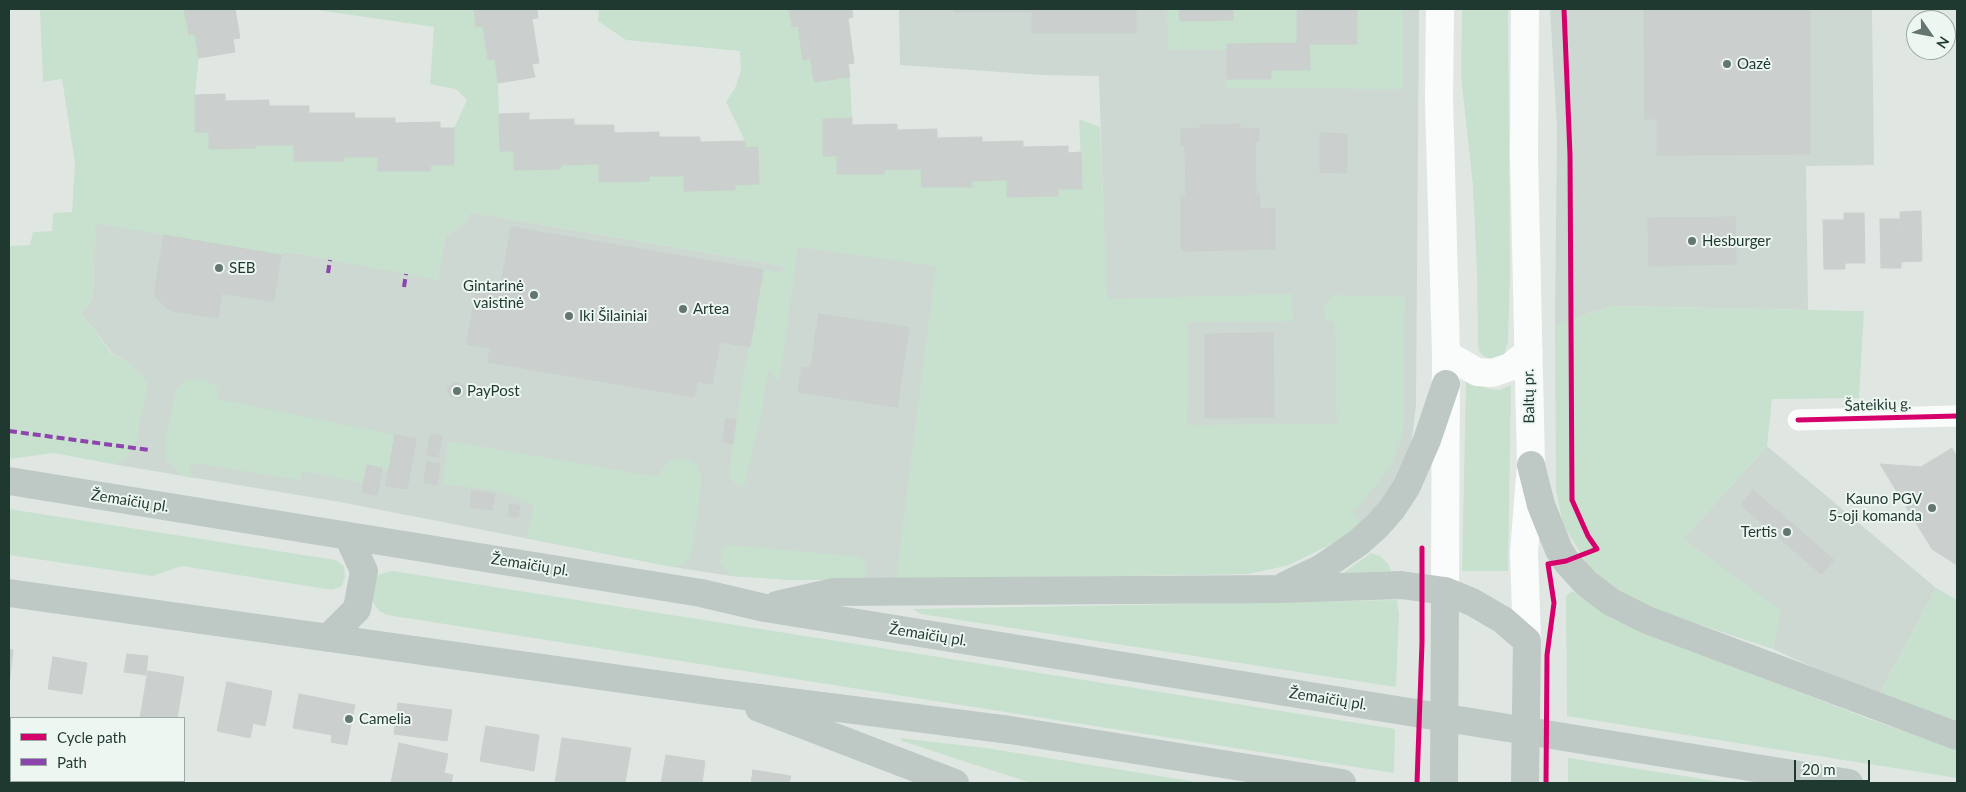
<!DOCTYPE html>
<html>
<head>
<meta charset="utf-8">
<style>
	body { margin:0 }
	#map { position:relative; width:1966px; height:792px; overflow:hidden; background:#e0e7e3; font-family:Lato,sans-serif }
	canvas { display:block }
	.frame { position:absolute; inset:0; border:10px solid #1f3930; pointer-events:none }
	.legend { position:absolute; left:10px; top:717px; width:175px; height:65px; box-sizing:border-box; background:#edf6f1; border:1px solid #9baaa4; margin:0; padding:6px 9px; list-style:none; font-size:15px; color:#1f3930 }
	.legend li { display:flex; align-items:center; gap:10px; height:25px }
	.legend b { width:25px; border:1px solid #9baaa4 }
	.north { position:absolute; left:1906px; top:10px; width:50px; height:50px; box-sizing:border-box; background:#edf6f1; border:1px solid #9baaa4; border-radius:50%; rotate:123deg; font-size:14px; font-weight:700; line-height:20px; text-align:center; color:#1f3930 }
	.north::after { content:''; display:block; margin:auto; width:18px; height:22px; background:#63766f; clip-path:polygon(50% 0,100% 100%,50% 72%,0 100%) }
	.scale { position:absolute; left:1794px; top:760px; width:76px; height:22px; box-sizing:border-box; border:2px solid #1f3930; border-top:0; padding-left:6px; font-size:15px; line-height:18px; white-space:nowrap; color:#1f3930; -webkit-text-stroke:4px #edf6f1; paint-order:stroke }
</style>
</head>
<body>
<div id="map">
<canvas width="1966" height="792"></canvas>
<div class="frame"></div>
<ul class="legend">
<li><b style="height:6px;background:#d6006c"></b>Cycle path</li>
<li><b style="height:6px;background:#8e44ad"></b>Path</li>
</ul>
<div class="north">N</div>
<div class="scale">20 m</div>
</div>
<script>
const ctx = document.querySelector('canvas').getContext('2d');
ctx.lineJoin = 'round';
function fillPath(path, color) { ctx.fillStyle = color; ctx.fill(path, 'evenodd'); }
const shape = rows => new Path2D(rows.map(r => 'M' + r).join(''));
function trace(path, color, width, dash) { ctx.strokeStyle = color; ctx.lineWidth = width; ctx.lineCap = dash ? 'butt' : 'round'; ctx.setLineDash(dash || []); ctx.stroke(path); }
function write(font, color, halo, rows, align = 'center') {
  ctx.font = font + ' Lato,sans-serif'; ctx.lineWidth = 4; ctx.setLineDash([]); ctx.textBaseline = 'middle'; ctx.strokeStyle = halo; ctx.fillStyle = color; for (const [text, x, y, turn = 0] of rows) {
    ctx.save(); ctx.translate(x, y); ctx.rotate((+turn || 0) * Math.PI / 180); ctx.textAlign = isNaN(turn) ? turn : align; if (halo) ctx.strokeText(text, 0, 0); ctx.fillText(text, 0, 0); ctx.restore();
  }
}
fillPath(shape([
	[899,9,1419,9,1416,404,1413,432,1407,461,1394,486,1373,512,1361,523,1289,565,1247,574,792,580,731,576,673,567,340,502,112,464,126,458,139,372,124,360,113,354,80,312,89,304,93,295,95,222,281,255,283,251,438,279,445,237,467,221,469,212,784,266,787,246,1105,264,1099,76,1043,75,900,65],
	[1550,9,1872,9,1874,165,1806,166,1808,310,1611,306,1555,325,1557,128],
	[1767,446,1936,588,1878,697,1773,649,1780,611,1683,539]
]), '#cdd8d3');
fillPath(shape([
	[40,9,184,9,189,35,195,34,199,55,195,94,195,132,209,132,209,149,255,148,256,145,294,145,294,161,344,161,344,157,378,157,378,171,430,171,431,165,454,165,454,128,467,100,456,89,430,84,434,27,310,9,487,9,474,11,476,27,483,26,488,60,495,59,498,83,500,151,514,151,560,169,561,165,599,164,649,176,684,176,684,191,735,190,735,185,759,184,758,148,745,148,745,141,726,102,735,88,741,71,740,51,626,40,598,21,599,9,799,9,789,10,792,26,798,26,804,59,810,58,814,82,850,77,852,118,823,119,823,156,837,156,837,174,883,174,884,170,921,169,922,187,971,187,972,181,1007,180,1007,197,1058,196,1058,189,1082,189,1079,119,1100,127,1107,299,1292,294,1293,321,1188,322,1187,425,1337,424,1335,321,1326,321,1324,305,1333,295,1405,297,1403,434,1390,468,1354,512,1361,523,1342,539,1289,565,1247,574,896,579,936,266,798,247,779,383,768,369,762,411,744,487,736,484,731,479,729,473,739,402,763,270,783,273,784,266,469,212,467,221,445,237,438,280,283,251,281,255,95,223,93,295,89,304,80,312,112,354,124,360,139,372,148,384,135,446,126,458,112,464,54,453,9,459,9,246,30,245,33,232,52,231,53,213,72,212,75,163,62,79,43,82],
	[1167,9,1179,9,1180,21,1233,20,1233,9,1297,9,1297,43,1227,44,1227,50,1168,49],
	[1357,9,1403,9,1403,89,1225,88,1227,79,1271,79,1271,70,1310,70,1309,44,1357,44],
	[1462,9,1508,9,1510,272,1508,341,1505,353,1500,358,1494,360,1485,357,1479,352,1478,345,1477,272,1473,186,1461,76],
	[1611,306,1864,311,1859,398,1772,399,1767,446,1683,539,1781,611,1773,649,1634,603,1593,573,1563,525,1556,489,1555,325],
	[200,379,214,384,218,390,217,399,395,435,389,470,368,465,364,483,302,471,300,480,188,462,193,478,182,476,166,459,166,436,177,388,187,380],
	[1466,379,1488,389,1500,390,1511,385,1508,571,1462,571],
	[449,441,657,477,669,461,682,458,696,464,702,477,693,547,689,558,683,564,673,567,526,538,534,505,500,491,442,484],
	[9,509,336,560,344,566,345,577,342,586,332,590,182,566,152,576,9,555],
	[730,545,859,557,864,560,867,573,865,579,792,580,731,576,720,562,722,550],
	[1371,553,1380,556,1388,564,1391,571,1343,573],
	[393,571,1395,729,1394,773,387,615,379,611,374,604,370,591,374,580,380,574],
	[1936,588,1957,600,1957,723,1878,697],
	[1572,591,1617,621,1866,718,1957,749,1957,778,1567,716,1566,596],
	[1397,600,1399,615,1396,687,921,614,913,609],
	[900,738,986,748,1203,783,1031,783,902,741],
	[1568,758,1729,783,1568,783]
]), '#c8e1ce');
const building = shape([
	[184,9,235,9,240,38,233,39,235,52,199,58,195,34,189,35,184,9],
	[487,9,537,9,538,18,532,19,539,63,532,64,535,77,498,83,495,59,488,60,483,26,476,27,474,11,487,9],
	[799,9,852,9,853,17,848,18,854,63,848,64,850,77,814,82,810,58,803,60,798,26,792,27,789,10,799,9],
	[954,9,1136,9,1136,33,1032,33,1032,12,954,12,954,9],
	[1179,9,1233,9,1233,20,1180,21,1179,9],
	[1297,9,1357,9,1357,44,1309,44,1310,70,1271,70,1271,79,1227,79,1227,44,1297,43,1297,9],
	[1644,9,1810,9,1810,154,1657,155,1657,119,1645,119,1644,9],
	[225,94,225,101,269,100,269,106,309,106,309,113,355,113,354,118,395,118,395,123,440,122,440,128,454,128,454,165,431,165,430,171,378,171,378,157,344,157,344,161,294,161,294,145,256,145,256,148,209,149,209,132,195,132,195,95,225,94],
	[529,113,529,120,574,119,574,125,614,125,614,133,659,132,659,137,700,137,700,142,745,141,745,148,758,147,759,184,735,185,735,190,684,191,684,176,649,176,649,181,599,182,599,164,561,165,560,169,514,170,514,151,500,151,499,114,529,113],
	[852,118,852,125,897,124,897,130,937,129,937,138,982,137,982,142,1023,141,1023,147,1068,146,1068,153,1081,152,1082,189,1058,189,1058,196,1007,197,1007,180,972,181,972,187,922,187,921,169,884,170,884,174,837,174,837,156,823,156,823,119,852,118],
	[1240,124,1240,129,1259,128,1259,142,1255,142,1256,194,1259,194,1260,209,1275,208,1275,249,1185,251,1181,248,1181,196,1186,196,1185,146,1181,146,1181,129,1201,128,1200,125,1240,124],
	[1320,133,1347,134,1347,173,1320,172,1320,133],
	[1921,211,1922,261,1901,262,1900,212,1921,211],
	[1844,213,1864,213,1865,263,1844,263,1844,213],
	[1735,217,1736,264,1649,266,1648,218,1735,217],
	[1880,219,1901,219,1901,268,1881,268,1880,219],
	[1823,220,1844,220,1845,269,1824,269,1823,220],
	[511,227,763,270,750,347,720,342,712,384,697,381,694,397,488,362,511,227],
	[164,235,281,255,273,302,222,293,218,318,172,311,166,307,156,297,155,290,164,235],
	[477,284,500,288,490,348,467,344,477,284],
	[819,314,885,324,882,348,815,338,819,314],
	[885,324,909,328,897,407,798,392,802,367,811,368,815,338,882,348,885,324],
	[1273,333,1274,417,1205,418,1205,334,1273,333],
	[454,382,464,385,467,393,461,398,451,397,447,389,454,382],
	[726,418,736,420,733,444,723,442,726,418],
	[431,434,442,436,438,457,427,455,431,434],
	[395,435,416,439,407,489,386,486,395,435],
	[1952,448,1957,457,1957,565,1932,549,1880,464,1921,467,1952,448],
	[427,462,440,464,437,485,424,483,427,462],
	[367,465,382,468,377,495,362,492,367,465],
	[1753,490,1834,560,1821,574,1741,505,1753,490],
	[472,491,495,494,492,510,470,507,472,491],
	[510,504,520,506,518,517,508,516,510,504],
	[9,649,13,650,9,686,9,649],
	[127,654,148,656,146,675,124,672,127,654],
	[53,657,87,663,82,694,48,689,53,657],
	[148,671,184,677,177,718,140,718,148,671],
	[227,682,272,691,265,726,253,723,250,738,217,731,227,682],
	[299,694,355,705,347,745,331,742,332,735,293,728,299,694],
	[398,703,452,710,447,741,394,734,398,703],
	[9,719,11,719,11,745,9,744,9,719],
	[486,726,539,735,534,771,480,761,486,726],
	[562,738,631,748,625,783,555,783,562,738],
	[399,743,448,754,444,773,453,775,451,783,391,783,399,743],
	[666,755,705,761,702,783,661,783,666,755],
	[753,770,791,776,789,783,751,783,753,770],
	[53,781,96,781,96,783,53,783,53,781],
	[130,781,183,781,183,783,130,783,130,781]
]);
fillPath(building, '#cbd0ce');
trace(building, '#c9d0cc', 1);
trace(shape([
	[1798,420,1957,416]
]), '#fafbfb', 21);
trace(shape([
	[1440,9,1439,99,1446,354,1445,591],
	[1525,9,1524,155,1531,465,1524,552,1527,641],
	[1446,354,1477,372,1492,373,1510,367,1529,352]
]), '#fafbfb', 28);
trace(shape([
	[1531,465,1541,505,1559,550,1566,561,1586,583,1611,602,1647,620,1957,736],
	[9,481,701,593,765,608,1849,783],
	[1286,585,1320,569,1358,543,1377,526,1392,509,1407,486,1427,440,1446,384],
	[9,593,721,693,1010,730,1342,783],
	[777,605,834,592,1279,589,1401,585,1445,591,1472,602,1503,620,1527,641,1525,783],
	[328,638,357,609,364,571,348,536],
	[759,708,955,783],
	[1444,783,1445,591]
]), '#bec8c5', 28);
trace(shape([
	[328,273,330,260],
	[404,287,406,274],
	[9,431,149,450]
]), '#8e44ad', 4, [8, 4]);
trace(shape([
	[1798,420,1957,416],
	[1417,783,1422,643,1422,548],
	[1546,783,1547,655,1554,603,1548,564,1566,561,1597,549,1588,536,1572,500,1570,155,1564,9]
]), '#d6006c', 5);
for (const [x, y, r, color] of [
	[1727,64,5,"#63766f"],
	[1692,241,5,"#63766f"],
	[219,268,5,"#63766f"],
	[534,295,5,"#63766f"],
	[683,309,5,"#63766f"],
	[569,316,5,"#63766f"],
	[457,391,5,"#63766f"],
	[1932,508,5,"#63766f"],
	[1787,532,5,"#63766f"],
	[349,719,5,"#63766f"]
]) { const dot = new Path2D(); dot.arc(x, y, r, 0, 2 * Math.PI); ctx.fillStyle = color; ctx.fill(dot); trace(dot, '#edf6f1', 2); }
write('15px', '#1f3930', '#edf6f1', [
	["Oazė",1737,64],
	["Hesburger",1702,241],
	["SEB",229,268],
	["Gintarinė",524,286,"right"],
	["vaistinė",524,303,"right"],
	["Artea",693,309],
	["Iki Šilainiai",579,316],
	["PayPost",467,391],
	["Kauno PGV",1922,499,"right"],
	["5-oji komanda",1922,516,"right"],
	["Tertis",1777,532,"right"],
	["Camelia",359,719]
], 'left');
write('15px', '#1f3930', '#edf6f1', [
	["Baltų pr.",1529,396,-91],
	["Šateikių g.",1878,405,-2],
	["Žemaičių pl.",130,501,9],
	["Žemaičių pl.",530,565,9],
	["Žemaičių pl.",928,635,9],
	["Žemaičių pl.",1328,699,9]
]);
</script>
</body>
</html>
